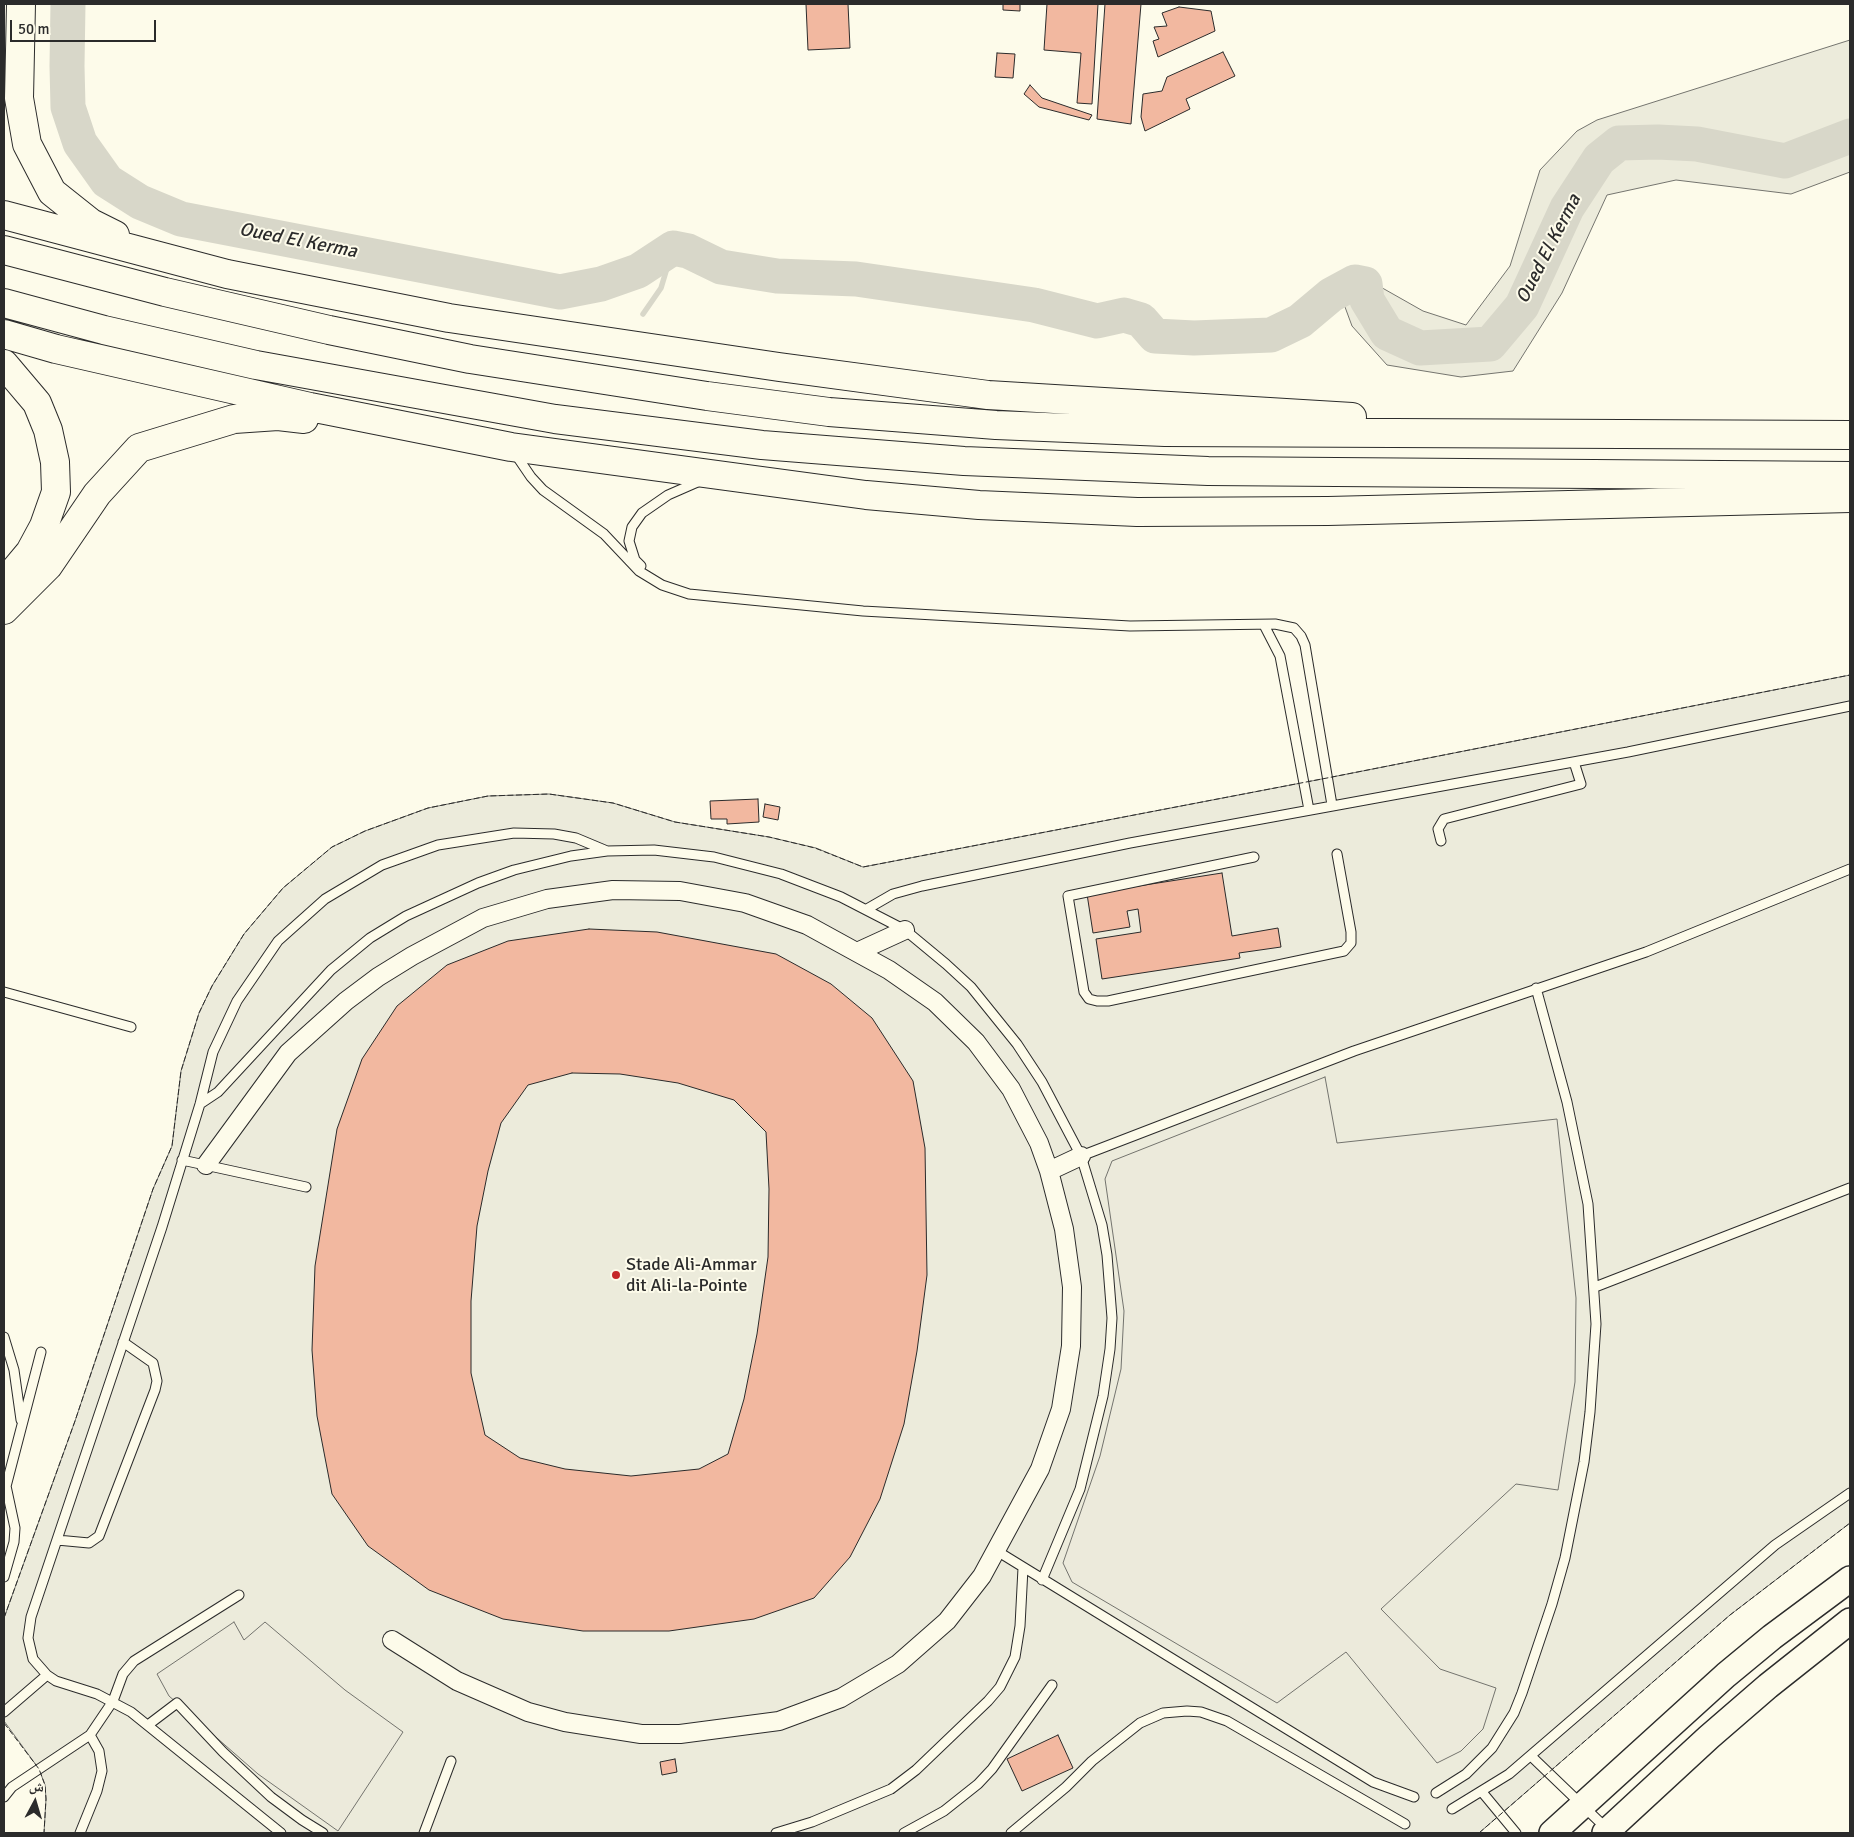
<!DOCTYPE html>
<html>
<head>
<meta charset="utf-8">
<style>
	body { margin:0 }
	#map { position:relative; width:1854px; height:1837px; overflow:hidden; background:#fdfbea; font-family:Signika,"Noto Naskh Arabic",sans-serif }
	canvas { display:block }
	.frame { position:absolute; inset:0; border:5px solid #2b2b2b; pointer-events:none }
	.north { position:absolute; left:10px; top:1777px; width:50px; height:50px; -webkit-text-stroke:4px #fdfbea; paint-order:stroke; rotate:6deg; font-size:14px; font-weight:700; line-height:20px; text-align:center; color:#2b2b2b }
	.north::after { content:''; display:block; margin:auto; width:18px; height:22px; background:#2b2b2b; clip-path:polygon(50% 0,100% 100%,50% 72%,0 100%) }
	.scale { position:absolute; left:10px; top:20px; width:146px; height:22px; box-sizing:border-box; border:2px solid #2b2b2b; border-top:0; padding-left:6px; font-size:15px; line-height:18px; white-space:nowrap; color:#2b2b2b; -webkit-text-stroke:4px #fdfbea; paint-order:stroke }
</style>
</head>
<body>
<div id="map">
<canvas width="1854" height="1837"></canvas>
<div class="frame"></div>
<div class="north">ش</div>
<div class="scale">50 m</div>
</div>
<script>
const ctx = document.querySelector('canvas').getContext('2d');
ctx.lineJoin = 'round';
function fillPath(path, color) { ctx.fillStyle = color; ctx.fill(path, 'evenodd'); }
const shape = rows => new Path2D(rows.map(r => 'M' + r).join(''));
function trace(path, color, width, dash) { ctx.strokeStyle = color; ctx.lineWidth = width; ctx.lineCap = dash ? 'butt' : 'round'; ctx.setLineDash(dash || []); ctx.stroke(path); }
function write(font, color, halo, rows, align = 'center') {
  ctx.font = font + ' Signika,sans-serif'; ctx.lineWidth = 4; ctx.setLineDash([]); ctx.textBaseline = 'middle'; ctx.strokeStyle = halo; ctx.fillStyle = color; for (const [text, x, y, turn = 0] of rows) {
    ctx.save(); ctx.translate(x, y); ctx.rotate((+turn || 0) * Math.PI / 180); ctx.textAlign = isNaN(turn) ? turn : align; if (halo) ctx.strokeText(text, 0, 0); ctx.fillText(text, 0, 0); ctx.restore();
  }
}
const green = shape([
	[1850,40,1850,172,1791,194,1676,180,1607,195,1562,293,1513,371,1461,377,1387,365,1352,326,1345,307,1370,281,1423,311,1466,325,1510,266,1540,170,1577,131,1597,120,1850,40],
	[1850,675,1850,1523,1730,1615,1479,1833,44,1833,46,1799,45,1785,39,1769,4,1721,4,1618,75,1421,153,1189,172,1146,181,1071,199,1013,212,986,244,934,283,888,332,847,365,831,428,808,488,796,549,794,613,803,675,822,769,837,816,848,863,867,1327,778,1850,675]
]);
fillPath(green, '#ecebdb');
trace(green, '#74746e', 1);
const parking = shape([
	[1325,1077,1337,1143,1557,1119,1576,1298,1575,1382,1558,1490,1516,1484,1381,1609,1440,1669,1496,1688,1483,1729,1461,1751,1437,1763,1346,1652,1277,1703,1072,1582,1063,1563,1100,1456,1121,1369,1124,1311,1105,1179,1112,1161,1325,1077],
	[234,1622,244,1640,265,1622,345,1690,403,1732,338,1831,258,1774,169,1696,157,1674,234,1622]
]);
fillPath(parking, '#eceadb');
trace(parking, '#74746e', 1);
trace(shape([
	[643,314,661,288,673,248]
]), '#d8d7c9', 5.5);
trace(shape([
	[68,4,67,66,68,107,80,143,107,181,140,202,181,219,560,292,601,284,638,271,673,248,688,251,721,267,777,276,856,279,1034,305,1097,321,1124,315,1141,320,1155,336,1194,338,1271,335,1300,321,1331,295,1355,282,1365,284,1367,300,1387,333,1420,348,1490,344,1522,306,1567,208,1599,159,1619,143,1658,142,1697,144,1785,161,1850,136]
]), '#d8d7c9', 35);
const building = shape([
	[806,4,848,4,850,48,808,50,806,4],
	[1003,4,1020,4,1020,11,1003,10,1003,4],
	[1047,4,1098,4,1092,104,1077,103,1081,53,1044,50,1047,4],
	[1105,4,1141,4,1131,124,1097,119,1105,4],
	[1179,7,1211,11,1215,31,1158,57,1153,41,1159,39,1154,27,1167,26,1162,13,1179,7],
	[1223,52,1235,76,1186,99,1190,109,1145,131,1141,117,1143,94,1162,91,1167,77,1223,52],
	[997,53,1015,54,1013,78,995,77,997,53],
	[1030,85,1042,98,1092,115,1089,120,1039,107,1024,94,1030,85],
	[758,799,759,822,727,824,727,819,711,819,710,801,758,799],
	[765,804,780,807,778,820,763,817,765,804],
	[1222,873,1232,936,1278,928,1281,947,1239,953,1240,958,1102,979,1096,939,1141,932,1138,909,1127,911,1130,927,1093,933,1087,894,1222,873],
	[589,929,657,932,776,954,831,984,872,1018,913,1081,925,1148,927,1275,917,1351,904,1424,880,1499,850,1557,814,1598,754,1619,669,1631,583,1631,503,1619,429,1590,368,1546,332,1494,317,1416,312,1350,315,1266,337,1129,362,1059,397,1006,447,965,508,941,589,929],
	[572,1073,620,1074,678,1083,734,1100,766,1132,769,1189,768,1257,757,1334,744,1399,728,1454,699,1469,631,1476,565,1469,520,1458,485,1435,471,1373,471,1301,477,1226,488,1171,501,1123,528,1085,572,1073],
	[1058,1735,1073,1768,1022,1791,1007,1759,1058,1735],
	[675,1759,677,1772,662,1775,660,1762,675,1759]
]);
fillPath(building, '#f2b8a0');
trace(building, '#2b2b2b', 1);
const lane = shape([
	[514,452,531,477,543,490,604,534,639,571,662,585,689,594,863,611,1130,626,1275,624,1294,628,1301,636,1305,645,1332,805],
	[641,566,635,560,629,541,632,527,642,513,668,495,700,481],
	[1264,625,1280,656,1309,810],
	[1441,841,1438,829,1444,819,1581,784,1574,762],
	[1254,857,1068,896,1084,992,1089,999,1097,1001,1108,1001,1344,951,1351,943,1351,932,1337,854],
	[867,909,893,894,922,886,1130,843,1628,752,1850,706],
	[4,992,131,1027],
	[200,1104,218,1092,331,970,370,938,406,916,478,883,514,870,571,856,607,851,654,850,714,857,781,874,841,897,905,930,946,964,971,987,1017,1044,1042,1082,1081,1156,1102,1225,1107,1255,1112,1318,1110,1349,1103,1396,1080,1489,1042,1580],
	[1081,1156,1354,1051,1646,952,1850,869],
	[182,1160,306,1187],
	[1595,1287,1850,1188],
	[4,1337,14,1370,21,1420],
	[4,1494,41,1352],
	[57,1540,89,1543,99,1536,155,1390,157,1381,153,1363,123,1342],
	[997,1551,1373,1782,1414,1797],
	[4,1577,14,1542,15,1528,6,1486],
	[4,1712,47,1675],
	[148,1725,177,1703,223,1752,271,1797,302,1820,323,1833],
	[1531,1756,1607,1829],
	[1482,1792,1516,1833],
	[1436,1793,1466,1774,1492,1748,1514,1713,1522,1693,1552,1604,1565,1558,1584,1462,1590,1412,1596,1324,1588,1204,1567,1102,1536,988],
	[4,1797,12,1787,90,1735,113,1701,123,1674,134,1661,239,1595],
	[1452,1809,1509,1774,1775,1545,1850,1493],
	[80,1833,97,1791,102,1771,99,1751,90,1735],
	[281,1833,131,1712,97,1694,56,1681,47,1675,33,1659,28,1638,31,1617,162,1227,200,1104,213,1052,237,1001,278,941,325,899,382,865,438,845,514,833,554,834,576,838,607,851],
	[424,1833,451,1761],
	[776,1833,812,1822,891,1789,916,1770,988,1701,1000,1687,1015,1657,1020,1626,1023,1568],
	[904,1833,944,1811,978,1784,992,1769,1052,1685],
	[1011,1833,1066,1787,1092,1761,1140,1723,1163,1713,1187,1711,1201,1712,1227,1721,1405,1824]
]);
const street = shape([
	[857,952,905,930],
	[206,1165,288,1053,346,1001,378,977,412,956,483,918,547,899,613,890,680,891,745,903,807,925,889,970,935,1002,976,1042,1011,1089,1039,1143,1049,1171,1064,1229,1072,1287,1071,1346,1061,1409,1040,1469,982,1576,947,1621,898,1664,841,1698,779,1721,680,1734,641,1734,565,1722,528,1712,457,1681,392,1640],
	[1049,1171,1081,1156]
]);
const secondary = shape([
	[1552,1833,1726,1675,1772,1637,1850,1579],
	[1605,1833,1709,1737,1768,1686,1850,1621]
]);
const highway = shape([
	[21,4,19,98,27,144,52,192,91,223,115,235],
	[4,215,227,274,449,318,779,367,988,395,1352,417],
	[4,250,165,292,329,330,470,359,707,396,829,412,996,425,1165,432,1850,435],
	[4,303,104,330,256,365,555,419,762,445,964,461,1208,471,1850,476],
	[4,334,56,349,310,407,511,447,866,495,979,505,1137,512,1328,511,1850,498],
	[4,364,37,403,48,430,55,462,56,492,44,526,30,552,4,583],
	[4,610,48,566,97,494,139,448,234,419,278,416,304,419]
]);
trace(lane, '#2b2b2b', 11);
trace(street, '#2b2b2b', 20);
trace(secondary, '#2b2b2b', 28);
trace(highway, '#2b2b2b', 30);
trace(lane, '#fdfbea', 9);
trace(street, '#fdfbea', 18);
trace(secondary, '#fdfbea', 25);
trace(highway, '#fdfbea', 28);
trace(shape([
	[4,1618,75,1421,153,1189,172,1146,181,1071,199,1013,212,986,244,934,283,888,332,847,365,831,428,808,488,796,549,794,613,803,675,822,769,837,815,848,863,867,1327,778,1850,675],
	[4,1723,39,1769,45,1785,46,1799,44,1833],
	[1479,1833,1730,1615,1850,1523]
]), '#2b2b2b', 1, [6, 2.5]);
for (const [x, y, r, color] of [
	[616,1275,5,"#c62828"]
]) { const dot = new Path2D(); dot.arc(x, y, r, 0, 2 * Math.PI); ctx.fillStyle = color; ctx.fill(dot); trace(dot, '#fdfbea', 2); }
write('18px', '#2b2b2b', '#fdfbea', [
	["Stade Ali-Ammar",626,1265],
	["dit Ali-la-Pointe",626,1286]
], 'left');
write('italic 19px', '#2b2b2b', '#fdfbea', [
	["Oued El Kerma",298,241,11],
	["Oued El Kerma",1549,249,-63]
]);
</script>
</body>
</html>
